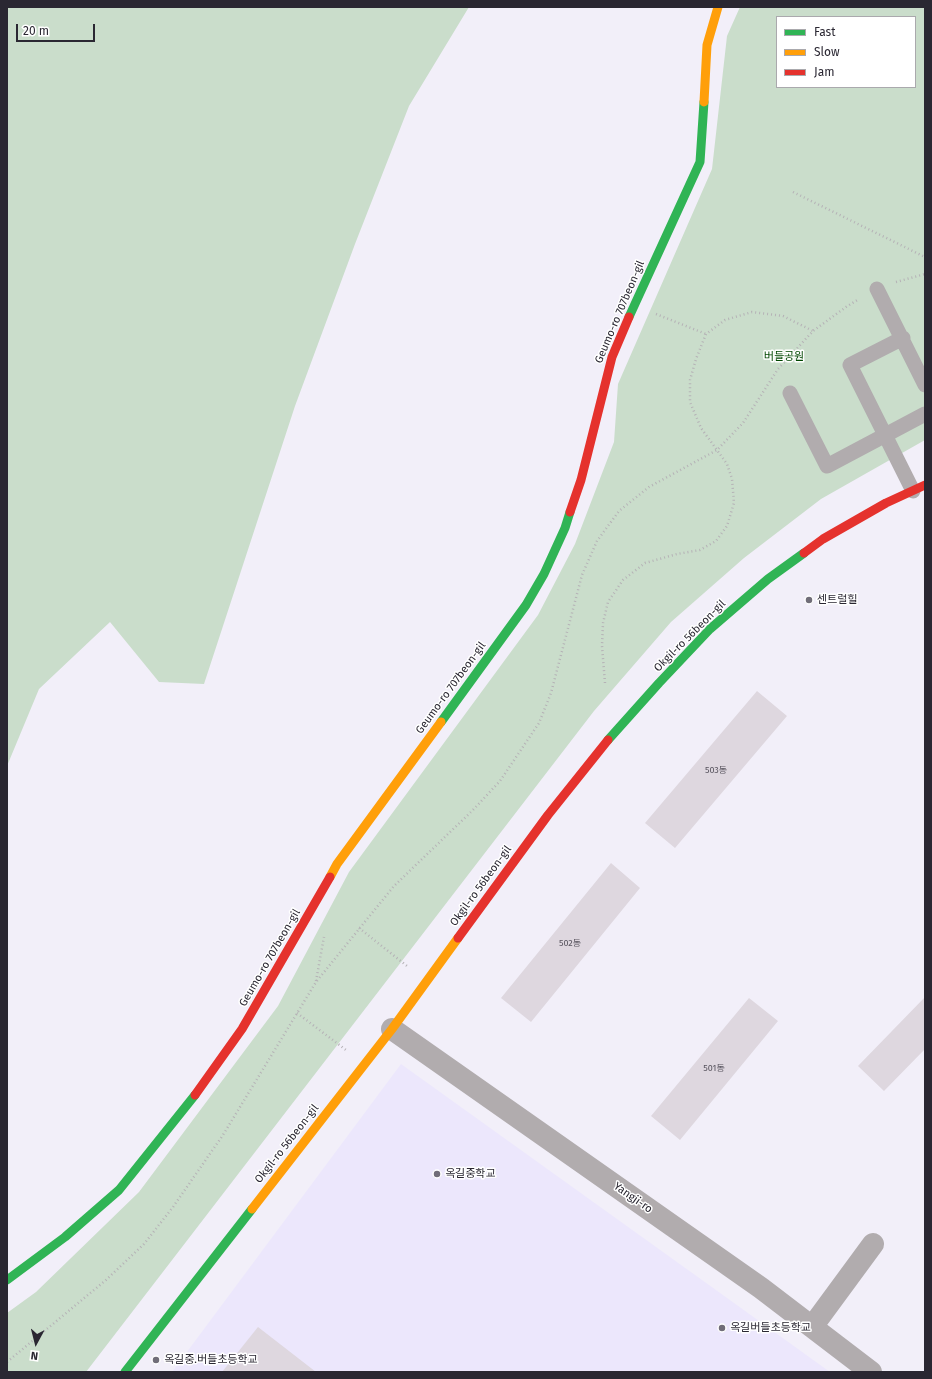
<!DOCTYPE html>
<html>
<head>
<meta charset="utf-8">
<style>
	body { margin:0 }
	#map { position:relative; width:932px; height:1379px; overflow:hidden; background:#f2eff9; font-family:"Fira Sans",sans-serif }
	canvas { display:block }
	.frame { position:absolute; inset:0; border:8px solid #2a2732; pointer-events:none }
	.legend { position:absolute; left:776px; top:16px; width:140px; height:72px; box-sizing:border-box; background:#fff; border:1px solid #aaa9ad; margin:0; padding:5px 7px; list-style:none; font-size:12px; color:#2a2732 }
	.legend li { display:flex; align-items:center; gap:8px; height:20px }
	.legend b { width:20px; border:1px solid #aaa9ad }
	.north { position:absolute; left:16px; top:1323px; width:40px; height:40px; -webkit-text-stroke:3px #fff; paint-order:stroke; rotate:187deg; font-size:11px; font-weight:700; line-height:16px; text-align:center; color:#2a2732 }
	.north::after { content:''; display:block; margin:auto; width:14px; height:18px; background:#2a2732; clip-path:polygon(50% 0,100% 100%,50% 72%,0 100%) }
	.scale { position:absolute; left:16px; top:24px; width:79px; height:18px; box-sizing:border-box; border:2px solid #2a2732; border-top:0; padding-left:5px; font-size:12px; line-height:14px; white-space:nowrap; color:#2a2732; -webkit-text-stroke:3px #fff; paint-order:stroke }
</style>
</head>
<body>
<div id="map">
<canvas width="932" height="1379"></canvas>
<div class="frame"></div>
<ul class="legend">
<li><b style="height:5px;background:#30b455"></b>Fast</li>
<li><b style="height:5px;background:#ff9f0a"></b>Slow</li>
<li><b style="height:5px;background:#e5322d"></b>Jam</li>
</ul>
<div class="north">N</div>
<div class="scale">20 m</div>
</div>
<script>
const ctx = document.querySelector('canvas').getContext('2d');
ctx.lineJoin = 'round';
function fillPath(path, color) { ctx.fillStyle = color; ctx.fill(path, 'evenodd'); }
const shape = rows => new Path2D(rows.map(r => 'M' + r).join(''));
function trace(path, color, width, dash) { ctx.strokeStyle = color; ctx.lineWidth = width; ctx.lineCap = dash ? 'butt' : 'round'; ctx.setLineDash(dash || []); ctx.stroke(path); }
function write(font, color, halo, rows, align = 'center') {
  ctx.font = font + ' "Fira Sans","Noto Sans KR",sans-serif'; ctx.lineWidth = 3; ctx.setLineDash([]); ctx.textBaseline = 'middle'; ctx.strokeStyle = halo; ctx.fillStyle = color; for (const [text, x, y, turn = 0] of rows) {
    ctx.save(); ctx.translate(x, y); ctx.rotate((+turn || 0) * Math.PI / 180); ctx.textAlign = isNaN(turn) ? turn : align; if (halo) ctx.strokeText(text, 0, 0); ctx.fillText(text, 0, 0); ctx.restore();
  }
}
fillPath(shape([
	[401,1064,709,1285,830,1372,172,1372]
]), '#ece7fc');
fillPath(shape([
	[7,7,469,7,409,106,355,244,295,406,204,684,159,682,110,622,39,689,7,766],
	[740,7,925,7,925,440,821,499,744,558,671,622,594,711,86,1372,7,1372,7,1313,36,1292,139,1192,278,1006,349,872,538,615,575,544,614,442,618,384,712,169,727,36],
	[777,17,915,17,915,87,777,87]
]), '#caddcb');
fillPath(shape([
	[757,691,787,716,675,848,645,823],
	[611,863,640,888,531,1022,501,998],
	[925,997,925,1049,884,1091,858,1066],
	[749,998,778,1021,680,1140,651,1116],
	[258,1327,316,1372,222,1372]
]), '#ded7df');
trace(shape([
	[793,192,925,257],
	[896,282,925,274],
	[656,314,706,334],
	[605,683,602,646,603,623,608,602,623,580,645,563,677,554,700,550,716,541,727,526,734,503,732,479,727,464,701,428,690,402,690,380,696,359,706,334,725,320,752,312,783,316,813,331],
	[359,928,407,966],
	[316,981,324,937],
	[297,1013,346,1050],
	[7,1362,106,1280,144,1244,173,1207,223,1135,316,982,394,886,473,810,500,781,539,723,551,693,582,575,597,541,619,511,649,487,717,450,743,423,778,369,813,331,846,307,859,299]
]), '#b5b2b6', 2.5, [1, 3]);
trace(shape([
	[877,289,925,385],
	[903,338,850,365,913,491],
	[790,393,827,466,925,414]
]), '#b1acae', 15);
trace(shape([
	[392,1029,761,1288,871,1372],
	[812,1327,873,1244]
]), '#b1acae', 22);
trace(shape([
	[629,317,700,162,704,102],
	[441,722,526,605,544,574,565,528,570,512],
	[608,740,659,683,710,629,768,579,804,553],
	[7,1280,65,1237,119,1190,195,1095],
	[125,1372,252,1209]
]), '#30b455', 9);
trace(shape([
	[704,102,707,45,718,7],
	[330,877,337,864,441,722],
	[252,1209,392,1029,458,938]
]), '#ff9f0a', 9);
trace(shape([
	[570,512,581,480,612,357,629,317],
	[804,553,823,539,886,503,925,485],
	[458,938,548,815,608,740],
	[195,1095,242,1029,330,877]
]), '#e5322d', 9);
for (const [x, y, r, color] of [
	[809,600,4,"#706d78"],
	[437,1174,4,"#706d78"],
	[722,1328,4,"#706d78"],
	[156,1360,4,"#706d78"]
]) { const dot = new Path2D(); dot.arc(x, y, r, 0, 2 * Math.PI); ctx.fillStyle = color; ctx.fill(dot); trace(dot, '#fff', 1.5); }
write('9px', '#59555f', null, [
	["503동",716,770],
	["502동",570,943],
	["501동",714,1068]
]);
write('11px', '#2a2732', '#fff', [
	["Geumo-ro 707beon-gil",620,312,-67],
	["Okgil-ro 56beon-gil",690,636,-45],
	["Geumo-ro 707beon-gil",451,688,-54],
	["Okgil-ro 56beon-gil",481,886,-54],
	["Geumo-ro 707beon-gil",270,958,-60],
	["Okgil-ro 56beon-gil",287,1144,-52],
	["Yangji-ro",633,1198,35]
]);
write('11px', '#004600', '#fff', [
	["버들공원",784,357]
]);
write('11px', '#2a2732', '#fff', [
	["센트럴힐",817,600],
	["옥길중학교",445,1174],
	["옥길버들초등학교",730,1328],
	["옥길중.버들초등학교",164,1360]
], 'left');
</script>
</body>
</html>
